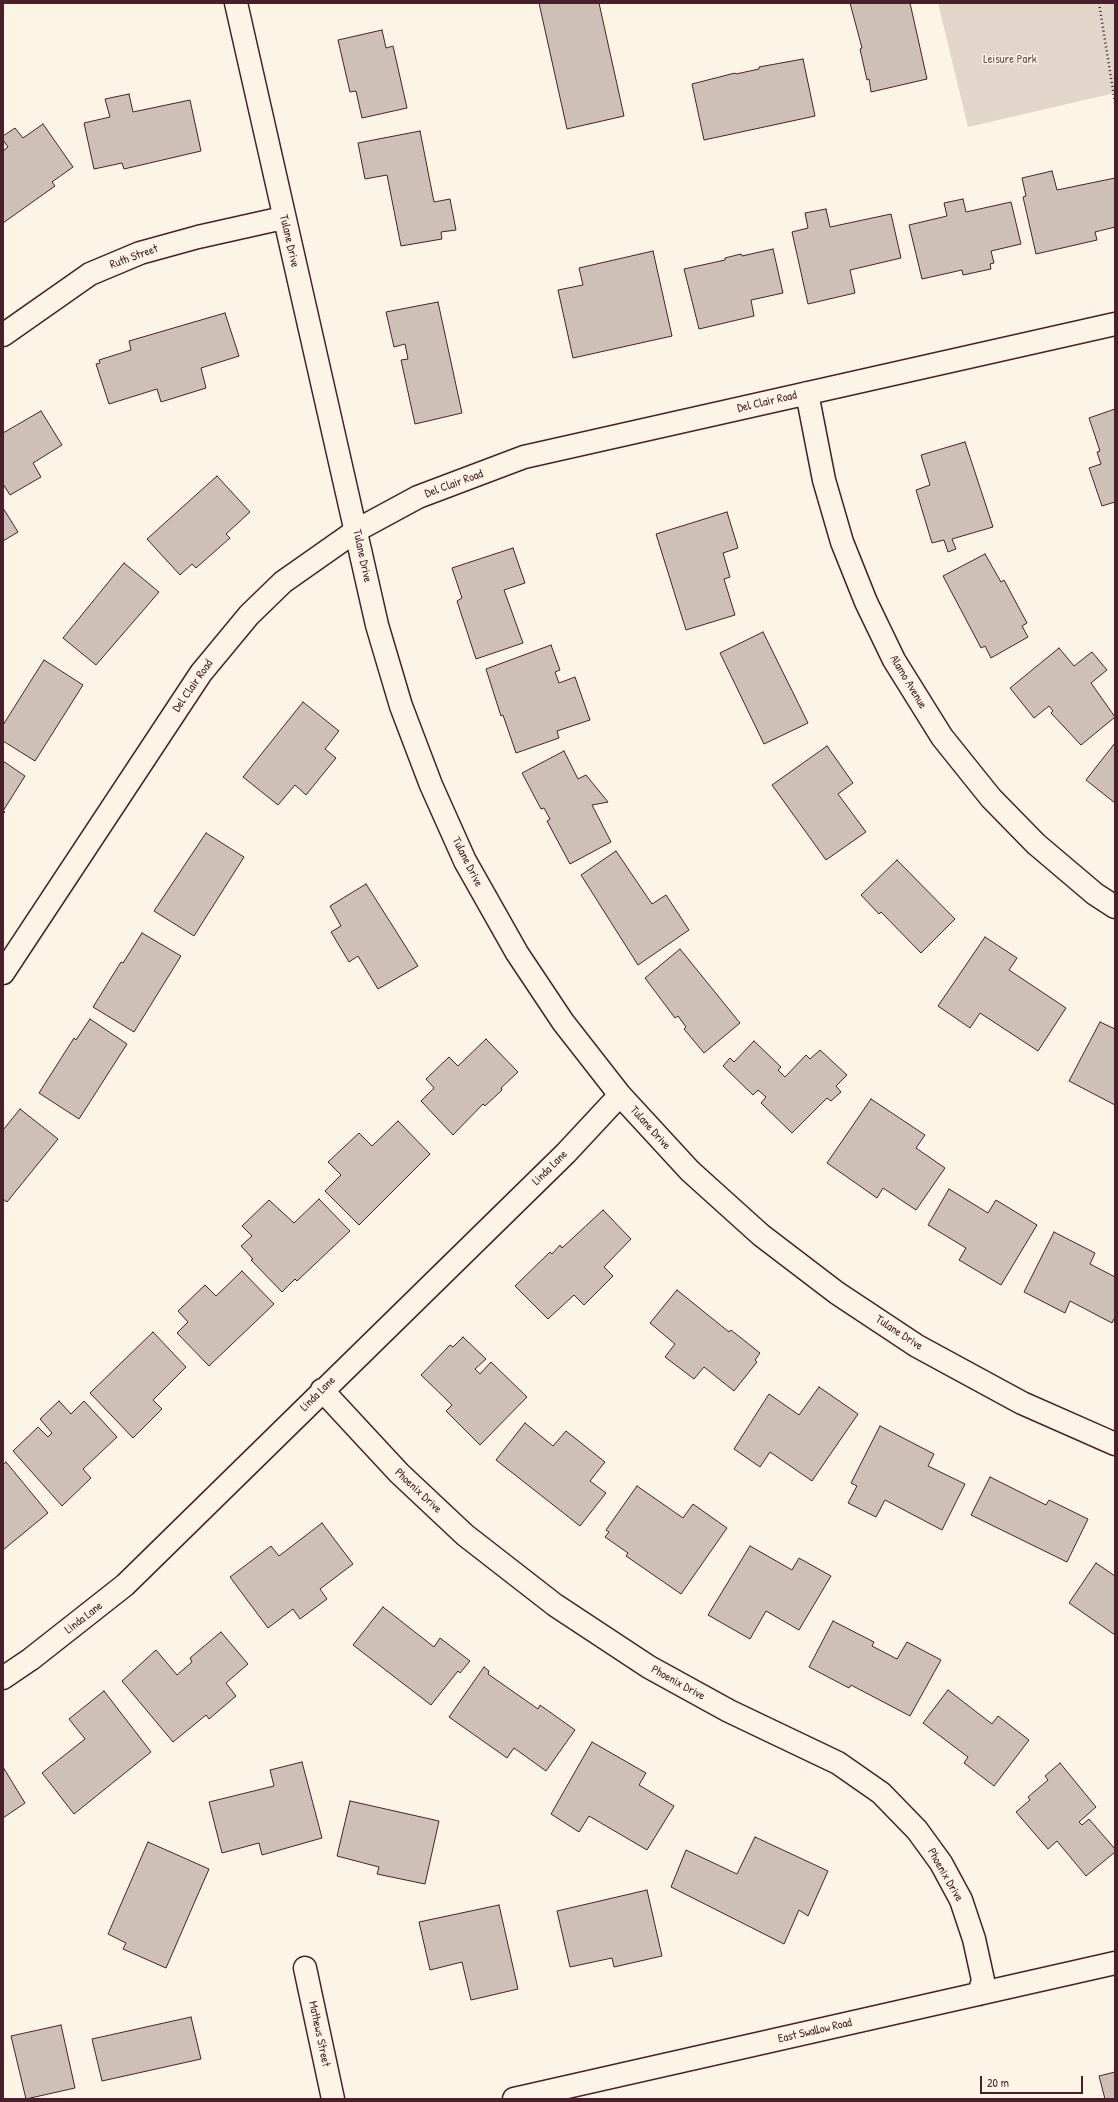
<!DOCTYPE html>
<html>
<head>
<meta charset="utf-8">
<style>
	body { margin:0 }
	#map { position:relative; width:1118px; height:2102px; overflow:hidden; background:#fcf5e5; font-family:"Patrick Hand",sans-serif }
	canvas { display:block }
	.frame { position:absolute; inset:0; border:4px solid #4a1f2b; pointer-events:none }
	.scale { position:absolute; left:980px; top:2076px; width:103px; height:18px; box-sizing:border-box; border:2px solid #4a1f2b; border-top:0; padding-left:5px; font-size:12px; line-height:14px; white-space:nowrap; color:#4a1f2b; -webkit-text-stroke:3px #fcf5e5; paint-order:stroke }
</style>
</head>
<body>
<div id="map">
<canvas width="1118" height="2102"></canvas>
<div class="frame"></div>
<div class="scale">20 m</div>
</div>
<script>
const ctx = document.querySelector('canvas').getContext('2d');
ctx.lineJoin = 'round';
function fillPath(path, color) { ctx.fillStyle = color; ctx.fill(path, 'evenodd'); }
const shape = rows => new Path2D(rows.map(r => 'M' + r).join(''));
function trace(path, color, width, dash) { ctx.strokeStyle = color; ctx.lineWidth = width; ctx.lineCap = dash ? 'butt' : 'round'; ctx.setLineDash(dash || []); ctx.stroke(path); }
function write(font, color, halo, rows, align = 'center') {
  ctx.font = font + ' "Patrick Hand",sans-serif'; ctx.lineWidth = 3; ctx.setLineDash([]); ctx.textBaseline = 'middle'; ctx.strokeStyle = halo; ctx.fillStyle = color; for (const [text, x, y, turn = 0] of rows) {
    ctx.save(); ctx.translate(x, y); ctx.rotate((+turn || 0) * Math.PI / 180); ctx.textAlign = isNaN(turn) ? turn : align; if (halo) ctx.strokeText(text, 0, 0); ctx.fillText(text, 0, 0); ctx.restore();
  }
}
fillPath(shape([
	[938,3,1115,3,1115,93,968,127]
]), '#e2d5ca');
const building = shape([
	[539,3,599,3,624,116,567,129,539,3],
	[850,3,910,3,927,79,871,92,869,79,867,80,860,49,862,48,850,3],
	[382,30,386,48,393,46,407,108,362,118,356,91,350,92,338,40,382,30],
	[803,59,815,116,704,140,692,84,735,73,736,74,759,69,759,67,803,59],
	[129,94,133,112,190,100,201,151,124,169,122,163,94,169,84,123,110,117,105,99,129,94],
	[43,124,73,167,52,182,55,186,3,223,3,151,8,147,3,140,3,136,15,128,23,138,43,124],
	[420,131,434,202,450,199,456,230,441,232,442,239,401,246,387,175,365,179,358,143,420,131],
	[1052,171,1057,190,1115,178,1115,227,1095,232,1097,240,1036,254,1023,197,1026,196,1022,178,1052,171],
	[963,199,966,212,1011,202,1021,244,991,251,994,263,990,264,991,269,963,275,962,270,922,279,909,225,947,216,944,203,963,199],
	[826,209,830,227,891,214,901,258,850,270,855,293,808,304,792,232,808,228,805,213,826,209],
	[773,249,783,293,751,300,754,316,699,329,684,269,725,260,725,258,741,254,742,256,773,249],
	[653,251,672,336,573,358,558,290,583,285,579,268,653,251],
	[438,302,462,413,415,424,401,360,408,359,405,344,394,347,386,312,438,302],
	[225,313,239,356,201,368,206,388,161,402,157,389,109,404,96,364,100,363,99,360,131,350,129,341,225,313],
	[1115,409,1115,502,1102,506,1089,468,1101,464,1097,452,1100,451,1089,418,1115,409],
	[41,411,62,445,33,463,41,477,10,495,3,484,3,433,41,411],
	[965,442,993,527,952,539,956,549,948,552,944,540,932,543,916,490,930,485,921,455,965,442],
	[217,476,250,512,226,534,230,538,196,568,192,564,180,575,147,539,217,476],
	[3,508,18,532,3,541,3,508],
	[727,512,738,548,723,553,730,577,724,579,735,615,686,630,656,534,727,512],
	[513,548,525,583,504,590,523,643,476,659,457,601,462,598,452,568,513,548],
	[985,554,1001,582,1004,580,1027,623,1022,626,1028,637,991,658,985,646,981,648,943,576,985,554],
	[124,563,159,592,96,665,63,638,124,563],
	[763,632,808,723,764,744,720,653,763,632],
	[551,645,560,670,555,672,559,683,575,677,590,720,557,731,559,738,516,753,503,715,501,716,486,669,551,645],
	[1059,648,1074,666,1092,652,1107,670,1091,683,1115,717,1081,745,1051,713,1053,711,1049,706,1034,718,1010,688,1059,648],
	[44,660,83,685,35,761,3,741,3,725,44,660],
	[303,702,339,731,325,749,336,758,306,795,295,785,278,805,243,777,303,702],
	[1115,743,1115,803,1086,780,1115,743],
	[827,746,853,783,838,794,866,832,826,860,772,785,827,746],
	[564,751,578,779,586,775,608,802,592,805,611,842,570,864,547,821,550,819,544,808,541,809,522,773,564,751],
	[3,761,25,776,3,811,5,812,3,814,3,761],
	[206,833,244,857,194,936,154,911,206,833],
	[616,851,652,904,666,895,689,930,638,965,581,875,616,851],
	[897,860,955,919,921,953,881,912,879,914,861,895,897,860],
	[366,884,418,966,378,989,358,956,349,962,331,932,341,926,330,906,366,884],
	[142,933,181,956,134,1032,93,1007,121,962,123,963,142,933],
	[985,937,1017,958,1009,970,1066,1008,1038,1051,980,1013,970,1028,938,1006,985,937],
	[680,949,740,1023,704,1053,684,1029,686,1027,678,1016,675,1018,645,978,680,949],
	[90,1019,127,1044,79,1119,39,1093,74,1038,76,1040,90,1019],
	[1100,1022,1115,1029,1115,1105,1069,1081,1100,1022],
	[486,1039,518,1072,501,1088,502,1090,485,1106,483,1104,453,1135,421,1101,434,1088,426,1079,449,1057,458,1066,486,1039],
	[754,1041,781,1067,778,1070,785,1077,806,1055,810,1059,820,1050,847,1075,836,1086,841,1092,831,1101,827,1098,792,1133,761,1103,766,1097,758,1090,753,1095,723,1066,730,1058,734,1062,754,1041],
	[871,1099,925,1135,916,1148,945,1168,916,1210,883,1188,877,1198,827,1163,871,1099],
	[20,1109,58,1139,7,1202,3,1199,3,1130,20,1109],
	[398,1121,430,1154,359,1225,325,1191,341,1175,328,1162,359,1133,372,1146,398,1121],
	[949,1189,988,1213,996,1200,1037,1225,1001,1285,959,1260,966,1248,928,1225,949,1189],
	[319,1199,350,1231,297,1281,295,1279,282,1292,251,1260,253,1259,241,1246,252,1236,242,1226,269,1200,294,1223,319,1199],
	[603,1210,631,1239,604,1267,613,1276,584,1305,574,1295,548,1319,515,1286,550,1252,552,1254,560,1245,562,1248,603,1210],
	[1054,1232,1095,1253,1090,1264,1115,1277,1115,1317,1112,1323,1070,1301,1065,1313,1024,1292,1054,1232],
	[242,1271,274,1304,209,1366,177,1333,188,1322,178,1311,205,1285,216,1296,242,1271],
	[677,1290,729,1332,731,1330,760,1353,755,1360,757,1362,734,1391,704,1367,694,1379,665,1357,675,1344,650,1323,677,1290],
	[153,1332,186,1367,153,1400,162,1409,133,1438,90,1393,153,1332],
	[463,1337,486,1359,475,1369,480,1374,491,1362,527,1397,480,1445,446,1411,452,1405,421,1375,450,1345,453,1347,463,1337],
	[819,1387,858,1414,812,1481,770,1452,760,1467,734,1449,769,1394,799,1415,819,1387],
	[59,1401,71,1414,84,1401,117,1437,83,1469,91,1478,62,1506,13,1451,38,1427,48,1437,52,1433,40,1419,59,1401],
	[525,1423,553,1446,566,1431,605,1462,590,1481,606,1493,580,1526,496,1460,525,1423],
	[880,1426,934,1454,928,1466,965,1484,942,1530,885,1500,876,1517,848,1503,857,1486,851,1483,880,1426],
	[6,1462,48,1513,3,1550,3,1465,6,1462],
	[990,1477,1046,1505,1049,1500,1088,1519,1067,1562,971,1515,990,1477],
	[637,1486,683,1518,693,1504,727,1528,681,1594,626,1556,628,1553,605,1537,609,1532,606,1530,637,1486],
	[322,1523,353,1564,320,1589,327,1599,300,1619,293,1609,268,1628,230,1577,271,1546,279,1556,322,1523],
	[750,1546,792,1570,799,1558,831,1576,799,1630,766,1611,750,1639,708,1615,750,1546],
	[1096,1563,1115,1576,1115,1635,1069,1603,1096,1563],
	[383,1607,434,1647,440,1638,470,1661,460,1673,458,1671,431,1705,353,1645,383,1607],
	[833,1621,874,1642,872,1646,897,1659,907,1642,941,1660,910,1716,851,1685,849,1688,809,1667,833,1621],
	[221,1632,248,1664,226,1683,236,1696,209,1719,206,1715,173,1742,122,1681,156,1650,177,1675,192,1662,190,1658,221,1632],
	[484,1667,489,1671,488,1674,538,1709,540,1705,575,1730,546,1771,514,1748,507,1758,449,1717,484,1667],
	[948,1690,992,1724,998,1716,1029,1740,994,1786,964,1763,968,1757,923,1723,948,1690],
	[104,1691,151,1752,74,1814,42,1773,85,1739,69,1719,104,1691],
	[592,1742,646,1773,639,1785,674,1806,647,1850,589,1816,579,1832,551,1814,592,1742],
	[302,1762,322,1838,262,1855,259,1843,222,1853,209,1802,274,1786,270,1770,302,1762],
	[1060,1763,1096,1807,1079,1822,1082,1825,1089,1819,1115,1849,1115,1852,1086,1876,1057,1841,1048,1849,1016,1812,1030,1800,1028,1797,1048,1780,1045,1776,1060,1763],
	[3,1767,25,1803,3,1818,3,1767],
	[350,1801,439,1821,425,1884,377,1874,379,1867,337,1856,350,1801],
	[755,1837,828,1871,808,1916,799,1910,784,1944,671,1887,686,1850,737,1874,755,1837],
	[148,1842,209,1869,166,1968,123,1949,126,1943,108,1934,148,1842],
	[647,1890,662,1956,614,1967,612,1958,570,1967,557,1911,647,1890],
	[499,1905,518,1989,471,2000,462,1962,430,1970,419,1922,499,1905],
	[191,2017,201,2059,102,2081,92,2039,191,2017],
	[61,2025,75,2088,26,2099,11,2036,61,2025],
	[1115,2072,1115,2099,1105,2099,1099,2076,1115,2072]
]);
fillPath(building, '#cfc0b7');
trace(building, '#4a1f2b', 1);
const street = shape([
	[236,3,377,625,401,706,431,785,465,861,517,953,563,1022,620,1095,690,1171,761,1235,837,1293,917,1346,1022,1403,1115,1444],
	[3,335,90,274,140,253,198,237,283,218],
	[807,393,824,480,842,542,866,602,894,660,942,737,991,798,1036,844,1095,894,1115,907],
	[3,973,201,673,249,615,283,582,357,530,418,497,524,457,1115,324],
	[322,1390,399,1473,465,1535,555,1605,649,1667,729,1711,838,1763,881,1793,917,1830,941,1863,961,1900,974,1939,983,1980,979,1994],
	[3,1678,31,1659,125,1585,566,1153,620,1095],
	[305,1968,333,2099],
	[514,2099,1115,1963]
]);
trace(street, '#4a1f2b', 25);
trace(shape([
	[1099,3,1115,103]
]), '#4a1f2b', 2.5, [1, 3]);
trace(street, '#fcf5e5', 22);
write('12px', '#704c53', '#fcf5e5', [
	["Leisure Park",1010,60]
]);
write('12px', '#4a1f2b', '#fcf5e5', [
	["Tulane Drive",289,241,77],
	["Ruth Street",134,257,-20],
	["Del Clair Road",767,402,-13],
	["Del Clair Road",454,484,-20],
	["Tulane Drive",362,556,78],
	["Alamo Avenue",908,682,59],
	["Del Clair Road",193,686,-55],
	["Tulane Drive",467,862,63],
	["Tulane Drive",650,1128,48],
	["Linda Lane",550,1168,-45],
	["Tulane Drive",899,1333,33],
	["Linda Lane",318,1394,-45],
	["Phoenix Drive",418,1491,43],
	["Linda Lane",84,1618,-38],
	["Phoenix Drive",678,1683,29],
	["Phoenix Drive",945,1875,60],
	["East Swallow Road",815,2031,-13],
	["Mathews Street",319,2034,78]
]);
</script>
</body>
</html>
